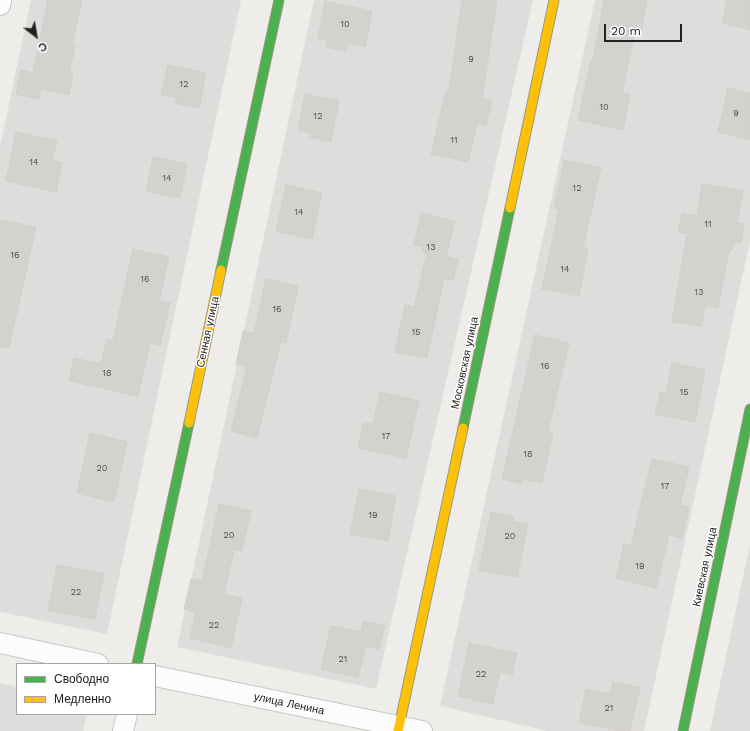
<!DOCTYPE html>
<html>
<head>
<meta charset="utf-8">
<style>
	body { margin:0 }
	#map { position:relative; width:750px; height:731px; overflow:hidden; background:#efedea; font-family:"Work Sans",sans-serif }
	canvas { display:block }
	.legend { position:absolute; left:16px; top:663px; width:140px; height:52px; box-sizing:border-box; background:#fff; border:1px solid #a6a6a6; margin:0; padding:5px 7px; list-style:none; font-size:12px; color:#212121 }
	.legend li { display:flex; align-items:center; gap:8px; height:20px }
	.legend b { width:20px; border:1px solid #a6a6a6 }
	.north { position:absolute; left:16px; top:16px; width:40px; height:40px; -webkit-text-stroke:3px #fff; paint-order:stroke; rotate:149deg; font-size:11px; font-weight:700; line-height:16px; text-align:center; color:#212121 }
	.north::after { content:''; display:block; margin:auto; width:14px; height:18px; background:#212121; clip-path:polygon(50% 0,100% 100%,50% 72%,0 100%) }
	.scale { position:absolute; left:604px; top:24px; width:78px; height:18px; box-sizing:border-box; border:2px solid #212121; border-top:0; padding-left:5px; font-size:12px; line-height:14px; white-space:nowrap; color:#212121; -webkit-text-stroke:3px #fff; paint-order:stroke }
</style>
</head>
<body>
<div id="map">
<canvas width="750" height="731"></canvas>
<ul class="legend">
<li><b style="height:5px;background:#4caf50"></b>Свободно</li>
<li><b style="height:5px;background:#ffc107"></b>Медленно</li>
</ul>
<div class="north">С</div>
<div class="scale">20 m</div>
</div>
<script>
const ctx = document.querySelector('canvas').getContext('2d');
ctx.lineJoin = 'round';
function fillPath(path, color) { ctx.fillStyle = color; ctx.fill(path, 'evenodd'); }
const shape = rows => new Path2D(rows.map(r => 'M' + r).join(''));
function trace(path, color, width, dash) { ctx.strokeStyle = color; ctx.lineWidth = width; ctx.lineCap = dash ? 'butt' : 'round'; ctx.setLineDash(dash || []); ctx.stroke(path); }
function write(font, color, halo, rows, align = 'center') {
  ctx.font = font + ' "Work Sans",sans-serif'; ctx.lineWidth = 3; ctx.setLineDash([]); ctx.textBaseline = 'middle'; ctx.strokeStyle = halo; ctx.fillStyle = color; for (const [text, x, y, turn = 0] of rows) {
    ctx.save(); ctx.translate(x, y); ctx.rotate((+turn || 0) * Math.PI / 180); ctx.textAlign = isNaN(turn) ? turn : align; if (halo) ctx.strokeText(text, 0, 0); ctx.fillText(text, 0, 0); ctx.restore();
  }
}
fillPath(shape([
	[31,0,241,0,107,634,0,612,0,147],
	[314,0,533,0,376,689,177,647],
	[595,0,750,0,750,241,644,731,548,731,440,706],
	[750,544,750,731,710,731],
	[0,683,17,687,17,714,87,714,83,731,0,731]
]), '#dedddb');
const building = shape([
	[48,0,82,0,72,45,75,46,69,73,73,74,69,95,41,89,39,99,16,94,21,70,33,73,48,0],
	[462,0,497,0,482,99,492,101,486,125,477,123,468,162,431,154,446,91,449,91,462,0],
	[604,0,647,0,641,32,635,31,622,93,630,94,623,130,578,120,591,60,593,60,604,0],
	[727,0,750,0,750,30,722,23,727,0],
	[325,1,372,11,365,47,348,43,346,51,326,47,327,40,318,38,325,1],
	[168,65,206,73,199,108,175,103,177,98,161,95,168,65],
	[728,88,750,93,750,140,718,132,728,88],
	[305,94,339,101,331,142,310,137,311,133,298,130,305,94],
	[16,132,57,141,52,161,62,163,56,192,6,181,16,132],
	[153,157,187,164,180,198,146,191,153,157],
	[564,160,601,168,583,248,588,249,579,296,542,289,559,209,554,208,564,160],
	[702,184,743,191,737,223,744,224,741,243,734,242,732,250,729,250,718,308,705,306,701,326,672,322,687,234,678,232,682,213,697,216,702,184],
	[286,185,322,193,312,239,276,231,286,185],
	[421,213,455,221,446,256,458,259,453,280,444,278,427,358,395,352,405,305,414,307,427,253,422,252,424,247,414,245,421,213],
	[0,220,36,227,9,348,0,347,0,220],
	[133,249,169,257,159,301,170,303,160,345,150,343,138,396,69,381,74,358,101,364,107,339,113,341,133,249],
	[266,279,298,286,286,343,281,342,257,438,231,431,247,366,236,364,243,331,254,334,266,279],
	[535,335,569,343,548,431,553,433,542,483,523,479,522,484,502,479,535,335],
	[672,363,705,370,695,422,655,414,660,392,666,393,672,363],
	[380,392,419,401,406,458,358,448,363,424,373,423,380,392],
	[90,433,127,442,114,502,77,493,90,433],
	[652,459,689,467,680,505,689,507,682,538,669,535,656,588,616,578,624,544,631,546,652,459],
	[359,489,396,496,388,541,350,534,359,489],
	[219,504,251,511,242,551,234,550,224,594,242,598,231,648,190,638,196,612,184,609,191,579,202,581,219,504],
	[491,512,514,517,513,521,528,524,517,577,479,570,491,512],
	[57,565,104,574,95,619,48,610,57,565],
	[363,621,385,626,379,649,366,646,358,677,321,669,331,626,361,632,363,621],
	[469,643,517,653,512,675,500,672,493,704,458,696,469,643],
	[613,682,640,688,630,731,618,731,579,722,586,689,610,694,613,682]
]);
fillPath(building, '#d4d2cf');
trace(building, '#d2cfcb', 1);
const street = shape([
	[0,5,1,0],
	[0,643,98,664],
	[155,676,422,731],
	[123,731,127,714]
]);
const fast = shape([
	[221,270,279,0],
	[463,428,510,208],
	[137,664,189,423],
	[683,731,750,409]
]);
const slow = shape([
	[510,208,554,0],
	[189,423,221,270],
	[398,731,463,428]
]);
trace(street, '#c8c7c6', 22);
trace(fast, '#999982', 11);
trace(slow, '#999982', 11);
trace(street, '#fdfcfc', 20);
trace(fast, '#4caf50', 9);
trace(slow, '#ffc107', 9);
write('9px', '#4e4d4c', null, [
	["10",345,24],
	["9",471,59],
	["12",184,84],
	["10",604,107],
	["9",736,113],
	["12",318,116],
	["11",454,140],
	["14",34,162],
	["14",167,178],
	["12",577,188],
	["14",299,212],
	["11",708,224],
	["13",431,247],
	["16",15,255],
	["14",565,269],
	["16",145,279],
	["13",699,292],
	["16",277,309],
	["15",416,332],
	["16",545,366],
	["18",107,373],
	["15",684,392],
	["17",386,436],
	["18",528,454],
	["20",102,468],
	["17",665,486],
	["19",373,515],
	["20",229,535],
	["20",510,536],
	["19",640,566],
	["22",76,592],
	["22",214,625],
	["21",343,659],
	["22",481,674],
	["21",609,708]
]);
write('11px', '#212121', '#fff', [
	["Сенная улица",208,332,-78],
	["Московская улица",465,363,-78],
	["Киевская улица",705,567,-78],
	["улица Ленина",289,704,12]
]);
</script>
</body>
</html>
